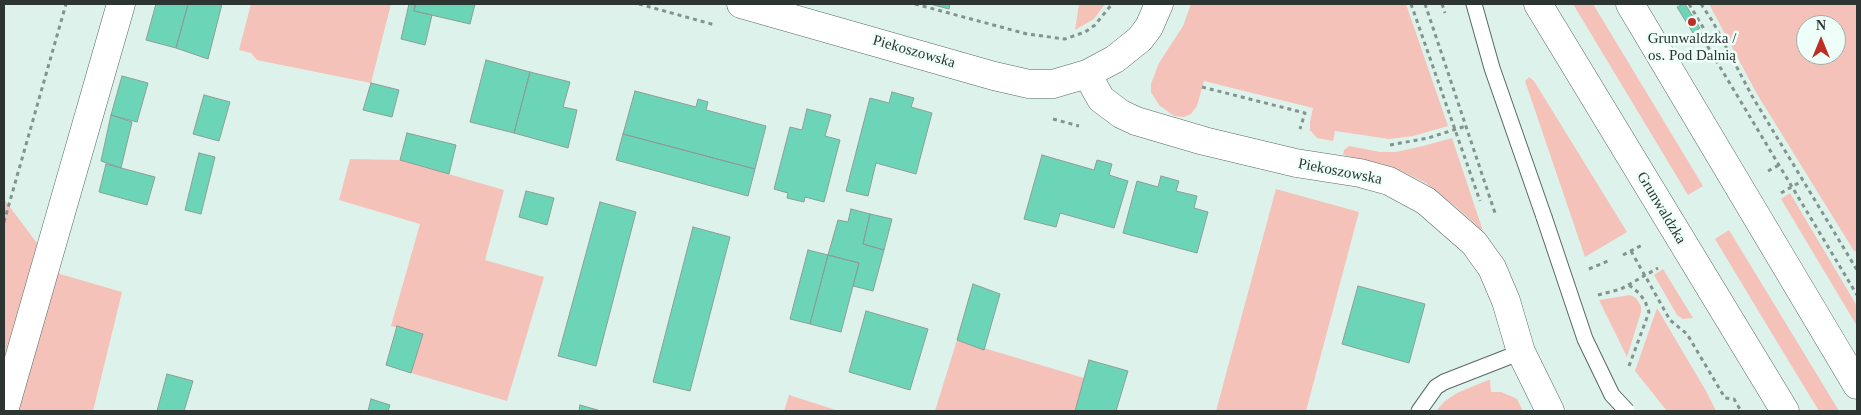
<!DOCTYPE html>
<html>
<head>
<meta charset="utf-8">
<style>
	body { margin:0 }
	#map { position:relative; width:1861px; height:415px; overflow:hidden; background:#ddf2eb; font-family:Georgia,serif }
	canvas { display:block }
	.frame { position:absolute; inset:0; border:5px solid #2c3532; pointer-events:none }
	.north { position:absolute; left:1796px; top:15px; width:50px; height:50px; box-sizing:border-box; background:#eefff9; border:1px solid #a0aea9; border-radius:50%; rotate:0deg; font-size:14px; font-weight:700; line-height:20px; text-align:center; color:#2c3532 }
	.north::after { content:''; display:block; margin:auto; width:18px; height:22px; background:#bd2f26; clip-path:polygon(50% 0,100% 100%,50% 72%,0 100%) }
</style>
</head>
<body>
<div id="map">
<canvas width="1861" height="415"></canvas>
<div class="frame"></div>
<div class="north">N</div>
</div>
<script>
const ctx = document.querySelector('canvas').getContext('2d');
ctx.lineJoin = 'round';
function fillPath(path, color) { ctx.fillStyle = color; ctx.fill(path, 'evenodd'); }
const shape = rows => new Path2D(rows.map(r => 'M' + r).join(''));
function trace(path, color, width, dash) { ctx.strokeStyle = color; ctx.lineWidth = width; ctx.lineCap = dash ? 'butt' : 'round'; ctx.setLineDash(dash || []); ctx.stroke(path); }
function write(font, color, halo, rows, align = 'center') {
  ctx.font = font + ' Georgia,serif'; ctx.lineWidth = 5; ctx.setLineDash([]); ctx.textBaseline = 'middle'; ctx.strokeStyle = halo; ctx.fillStyle = color; for (const [text, x, y, turn = 0] of rows) {
    ctx.save(); ctx.translate(x, y); ctx.rotate((+turn || 0) * Math.PI / 180); ctx.textAlign = isNaN(turn) ? turn : align; if (halo) ctx.strokeText(text, 0, 0); ctx.fillText(text, 0, 0); ctx.restore();
  }
}
fillPath(shape([
	[251,4,391,4,371,83,257,60,251,53,239,50],
	[1079,4,1105,4,1094,19,1075,30],
	[1191,4,1406,4,1448,126,1413,136,1389,139,1335,131,1333,141,1317,138,1310,130,1310,122,1313,108,1204,81,1197,106,1191,114,1184,117,1174,116,1159,105,1151,92,1151,84,1159,63,1183,26],
	[1573,4,1593,4,1703,186,1688,195],
	[1709,4,1857,4,1857,251,1854,251,1757,94],
	[1806,25,1836,25,1836,55,1806,55],
	[1529,77,1534,81,1627,232,1585,257,1525,81],
	[1452,138,1483,231,1456,207,1426,183,1393,167,1343,155,1344,150,1349,146,1380,152,1396,152,1423,146],
	[350,159,400,160,504,190,485,260,544,277,507,401,411,373,423,334,391,326,420,224,339,200],
	[1276,189,1359,212,1306,411,1216,411],
	[1790,193,1857,306,1857,326,1781,199],
	[4,199,60,274,122,292,93,411,4,411],
	[1729,230,1785,322,1839,411,1819,411,1771,332,1715,239],
	[1663,269,1693,318,1683,319,1677,315,1654,275],
	[1630,295,1636,298,1641,306,1641,312,1627,357,1599,300],
	[1657,308,1706,391,1716,411,1667,411,1635,371],
	[957,340,1084,378,1075,411,935,411],
	[1488,380,1490,380,1491,392,1501,392,1513,397,1517,399,1523,411,1436,411,1445,401,1457,393],
	[789,395,839,411,784,411]
]), '#f5c2ba');
const building = shape([
	[156,4,188,4,176,48,146,40,156,4],
	[188,4,222,4,208,59,176,48,188,4],
	[409,4,415,5,414,11,432,15,425,45,401,39,409,4],
	[416,4,475,4,470,24,414,11,416,4],
	[930,4,950,4,949,9,930,4],
	[1683,4,1685,4,1700,28,1693,33,1677,7,1683,4],
	[486,60,530,72,514,133,470,122,486,60],
	[530,72,570,82,563,107,577,110,568,148,514,133,530,72],
	[122,76,148,83,137,122,111,115,122,76],
	[371,83,399,90,392,117,363,110,371,83],
	[635,91,696,107,698,99,708,102,706,110,766,126,755,169,623,134,635,91],
	[892,92,914,98,911,107,932,113,916,174,876,163,868,196,846,191,870,98,889,103,892,92],
	[204,95,230,102,219,141,193,134,204,95],
	[807,109,831,115,825,136,840,140,824,202,805,197,804,202,787,198,788,193,774,189,790,127,802,130,807,109],
	[111,115,132,122,121,168,101,161,111,115],
	[407,133,456,145,449,174,400,160,407,133],
	[623,134,755,169,748,196,616,160,623,134],
	[199,153,215,157,201,214,185,210,199,153],
	[1042,155,1094,170,1097,160,1112,164,1109,175,1128,181,1114,228,1060,213,1056,227,1024,219,1042,155],
	[106,164,155,177,147,205,99,192,106,164],
	[1161,176,1179,181,1176,191,1197,196,1194,208,1208,212,1197,253,1123,233,1137,181,1158,187,1161,176],
	[526,191,554,198,547,225,519,217,526,191],
	[600,202,636,212,596,366,558,356,600,202],
	[851,209,870,214,863,244,884,250,873,291,853,286,859,263,828,255,838,220,848,222,851,209],
	[870,214,892,219,884,250,863,244,870,214],
	[693,227,730,237,690,391,653,382,693,227],
	[808,250,828,255,810,324,790,319,808,250],
	[828,255,859,263,841,332,810,324,828,255],
	[973,284,1000,294,984,350,957,340,973,284],
	[1358,286,1425,304,1409,363,1342,344,1358,286],
	[866,311,928,329,910,390,849,372,866,311],
	[397,326,423,334,411,373,386,365,397,326],
	[1089,360,1128,371,1116,411,1075,411,1089,360],
	[167,374,193,381,184,411,157,411,167,374],
	[371,399,390,405,388,411,368,411,371,399],
	[580,405,601,411,579,411,580,405]
]);
fillPath(building, '#6dd5b7');
trace(building, '#8a9e97', 1);
const lane = shape([
	[1474,4,1492,68,1544,217],
	[1419,411,1436,387,1444,382,1521,352]
]);
const street = shape([
	[741,4,994,76,1029,84,1053,84,1087,74,1115,59,1140,39,1149,27,1159,4],
	[1087,74,1101,99,1121,114,1136,121,1204,141,1296,163,1360,173,1389,181,1426,201,1474,243,1492,268,1506,301,1521,352,1550,411],
	[4,411,121,4]
]);
const secondary = shape([
	[1538,4,1785,411],
	[1630,4,1857,385]
]);
trace(lane, '#566962', 17);
trace(street, '#566962', 29);
trace(secondary, '#566962', 29);
trace(shape([
	[639,4,715,25],
	[915,4,1027,34,1065,39,1085,32,1095,25,1112,4],
	[1411,4,1480,201],
	[1425,4,1496,216],
	[1442,4,1445,13],
	[1689,4,1704,29,1702,37,1857,295],
	[1701,4,1713,22,1752,96,1857,270],
	[1202,87,1305,113,1300,129],
	[1053,119,1079,126],
	[1390,145,1428,138,1466,126],
	[1768,171,1779,165],
	[1781,193,1802,181],
	[4,222,66,4],
	[1631,251,1670,320,1687,334,1725,398,1734,399,1741,411],
	[1623,255,1644,244],
	[1589,269,1608,261],
	[1629,285,1639,293,1645,301,1649,312,1629,366],
	[1598,295,1621,289,1658,268]
]), '#84938e', 3, [4, 4]);
trace(lane, '#fff', 15);
trace(street, '#fff', 28);
trace(secondary, '#fff', 28);
const laneBridge = shape([
	[1544,217,1585,339,1612,395,1627,411]
]);
trace(laneBridge, '#566962', 17, []);
trace(laneBridge, '#fff', 15);
for (const [x, y, r, color] of [
	[1692,22,5,"#bd2f26"]
]) { const dot = new Path2D(); dot.arc(x, y, r, 0, 2 * Math.PI); ctx.fillStyle = color; ctx.fill(dot); trace(dot, '#eefff9', 2); }
write('15px', '#2c3532', '#eefff9', [
	["Grunwaldzka /",1692,39],
	["os. Pod Dalnią",1692,56]
]);
write('15px', '#2c3532', '#eefff9', [
	["Piekoszowska",914,52,16],
	["Piekoszowska",1340,172,11],
	["Grunwaldzka",1661,208,59]
]);
</script>
</body>
</html>
